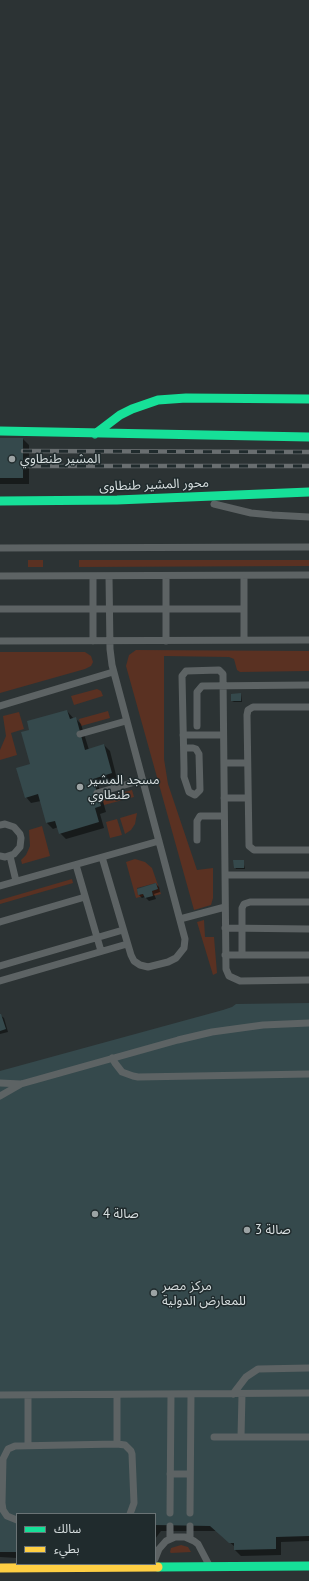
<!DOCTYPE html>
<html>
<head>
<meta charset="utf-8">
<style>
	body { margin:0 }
	#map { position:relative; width:309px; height:1581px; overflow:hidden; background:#2c3334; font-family:"PT Sans","Noto Sans Arabic",sans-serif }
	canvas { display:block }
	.legend { position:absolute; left:16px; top:1513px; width:140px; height:52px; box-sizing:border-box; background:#202b2d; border:1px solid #6a7375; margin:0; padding:5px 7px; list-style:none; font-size:12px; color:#d8dfe0 }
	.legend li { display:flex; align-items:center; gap:8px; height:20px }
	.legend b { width:20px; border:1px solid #6a7375 }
</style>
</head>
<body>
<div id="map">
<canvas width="309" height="1581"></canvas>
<ul class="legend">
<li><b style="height:5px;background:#16e098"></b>سالك</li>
<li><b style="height:5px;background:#ffcf43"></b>بطيء</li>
</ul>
</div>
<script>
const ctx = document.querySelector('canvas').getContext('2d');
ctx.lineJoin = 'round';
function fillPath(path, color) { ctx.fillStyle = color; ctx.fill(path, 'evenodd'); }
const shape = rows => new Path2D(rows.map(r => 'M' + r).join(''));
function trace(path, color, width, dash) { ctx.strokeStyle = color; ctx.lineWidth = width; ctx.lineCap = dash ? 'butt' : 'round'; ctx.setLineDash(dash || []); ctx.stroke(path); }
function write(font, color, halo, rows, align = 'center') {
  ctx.font = font + ' "PT Sans","Noto Sans Arabic",sans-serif'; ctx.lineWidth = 3; ctx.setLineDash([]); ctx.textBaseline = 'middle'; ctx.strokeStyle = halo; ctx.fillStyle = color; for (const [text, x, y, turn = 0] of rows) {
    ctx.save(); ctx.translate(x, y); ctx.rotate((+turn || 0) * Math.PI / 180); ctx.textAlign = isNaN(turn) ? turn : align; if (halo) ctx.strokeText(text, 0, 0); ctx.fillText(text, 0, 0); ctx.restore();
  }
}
fillPath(shape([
	[28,560,43,560,43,567,28,567],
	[79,560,309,560,309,566,79,567],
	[136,650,309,651,309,671,240,672,237,670,234,659,229,657,164,656,164,759,168,784,197,870,213,868,213,898,211,905,194,910,126,666,129,655],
	[0,652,85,652,91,656,93,662,91,666,85,669,0,693],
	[97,689,101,691,103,696,74,705,71,696],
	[108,711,110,718,81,726,79,719],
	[19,712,24,729,11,733,17,755,0,760,0,750,6,736,3,716],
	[132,790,134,797,104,805,102,798],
	[137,813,135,824,131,830,125,834,120,818],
	[117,819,122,835,110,838,106,822],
	[42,826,50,856,22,864,21,860,26,855,30,846,29,830],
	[135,859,145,862,152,868,161,894,153,896,152,891,158,889,156,883,137,888,138,895,143,894,144,896,136,898,126,862],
	[72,879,73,883,0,904,0,900],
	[204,920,205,937,214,937,217,973,213,975,197,922],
	[181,1545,188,1547,191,1552,171,1553,170,1552,171,1548]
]), '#5a3122');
fillPath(shape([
	[0,439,23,439,29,445,29,484,0,484],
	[241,694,242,702,234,702,232,701],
	[67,711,74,719,76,719,81,724,89,750,104,745,110,751,117,779,98,784,106,812,100,814,104,828,66,839,60,833,58,827,53,829,47,823,41,801,31,803,26,797,31,765,31,731],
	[243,861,245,869,236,869,235,867],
	[156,884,159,887,160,892,154,894,156,899,149,901,145,897,142,898,139,895],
	[309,1005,309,1541,281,1542,281,1555,241,1556,235,1550,235,1547,217,1531,161,1531,155,1539,155,1514,17,1514,17,1558,0,1557,0,1072],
	[0,1015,4,1018,8,1032,0,1034]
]), '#0007');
fillPath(shape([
	[0,438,23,438,23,478,0,478],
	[241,693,241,701,231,701,231,694],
	[67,710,70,719,76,717,85,750,104,744,112,773,93,779,101,806,95,808,99,822,59,834,55,821,46,823,38,794,25,798,16,768,30,764,21,732,29,730,27,721],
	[233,860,244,860,244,868,234,868],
	[156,883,158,889,152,891,153,896,145,898,143,894,138,895,137,889],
	[309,1003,309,1536,276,1537,276,1549,234,1550,234,1543,229,1543,210,1526,155,1525,155,1514,17,1514,17,1552,0,1552,0,1071,223,1010,232,1007,236,1004],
	[0,1014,1,1014,6,1029,0,1031]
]), '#35494c');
trace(shape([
	[214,504,251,513,272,515,309,517],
	[0,548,309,547],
	[0,576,309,575],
	[93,576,93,641],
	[244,576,244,640],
	[0,609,244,609],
	[0,641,309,640],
	[166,641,166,576],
	[0,706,113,672],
	[309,707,253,707,248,710,247,715,249,846,254,850,309,850],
	[197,726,197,692,202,686,309,685],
	[80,734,126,721],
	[183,735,223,735],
	[184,748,193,748,196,749,199,754,200,790,195,795,189,792,184,777,184,768,182,676,186,671,219,670,223,674,223,676,226,969,229,976,240,981,309,980],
	[224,763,247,763],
	[97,793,142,780],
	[224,798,248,798],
	[0,825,5,824,14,827,20,834,21,838,20,847,14,854,5,857,0,856],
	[197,840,197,821,200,816,224,816],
	[10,856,16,881],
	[102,857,131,955,134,961,140,965,148,967,168,962,176,958,184,948,185,939,112,665,110,649,109,576],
	[76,865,101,951],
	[225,875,309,875],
	[0,886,159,841],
	[180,919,225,907],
	[0,922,85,897],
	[225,928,309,929],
	[225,955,309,955],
	[242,955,242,908,244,904,250,902,309,902],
	[0,966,123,930],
	[0,981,127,944],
	[112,1058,115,1063,122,1072,133,1076,138,1077,309,1074],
	[0,1083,21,1084,178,1040,212,1032,263,1025,309,1023],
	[0,1096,21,1084],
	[233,1394,246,1377,258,1369,309,1368],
	[0,1395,309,1393],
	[214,1437,309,1437],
	[241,1437,242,1394],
	[117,1444,117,1395],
	[28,1445,28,1395],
	[170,1474,190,1474],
	[170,1513,171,1394],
	[190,1513,191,1394],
	[17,1520,7,1516,3,1510,2,1503,3,1459,8,1449,15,1446,117,1444,125,1445,131,1451,132,1454,134,1503,130,1514],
	[190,1538,190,1526],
	[170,1539,170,1526],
	[155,1559,159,1549,166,1541,175,1537,185,1537,194,1541,198,1544,209,1565]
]), '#5d6364', 7);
trace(shape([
	[0,431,309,437],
	[95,434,120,415,132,409,158,400,186,398,309,399],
	[0,501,117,500,309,492],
	[158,1567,309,1566]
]), '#16e098', 9);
trace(shape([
	[0,1568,158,1567]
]), '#ffcf43', 9);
const rail = shape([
	[23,451,309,452],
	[23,466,309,466]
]);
trace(rail, '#696e70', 4.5);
trace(rail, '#202b2d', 3, [9]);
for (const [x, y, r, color] of [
	[12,459,4,"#9ca3a4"],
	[80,787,4,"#9ca3a4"],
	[95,1214,4,"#9ca3a4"],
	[247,1230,4,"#9ca3a4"],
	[154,1293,4,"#9ca3a4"]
]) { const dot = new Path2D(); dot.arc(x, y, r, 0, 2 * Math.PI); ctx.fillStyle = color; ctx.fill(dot); trace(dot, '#202b2d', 1.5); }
write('13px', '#d8dfe0', '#202b2d', [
	["المشير طنطاوي",20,459],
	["مسجد المشير",88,780],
	["طنطاوي",88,795],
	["صالة 4",103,1214],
	["صالة 3",255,1230],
	["مركز مصر",162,1286],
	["للمعارض الدولية",162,1301]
], 'left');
write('13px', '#d8dfe0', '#202b2d', [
	["محور المشير طنطاوى",154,485,-2]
]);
</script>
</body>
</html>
